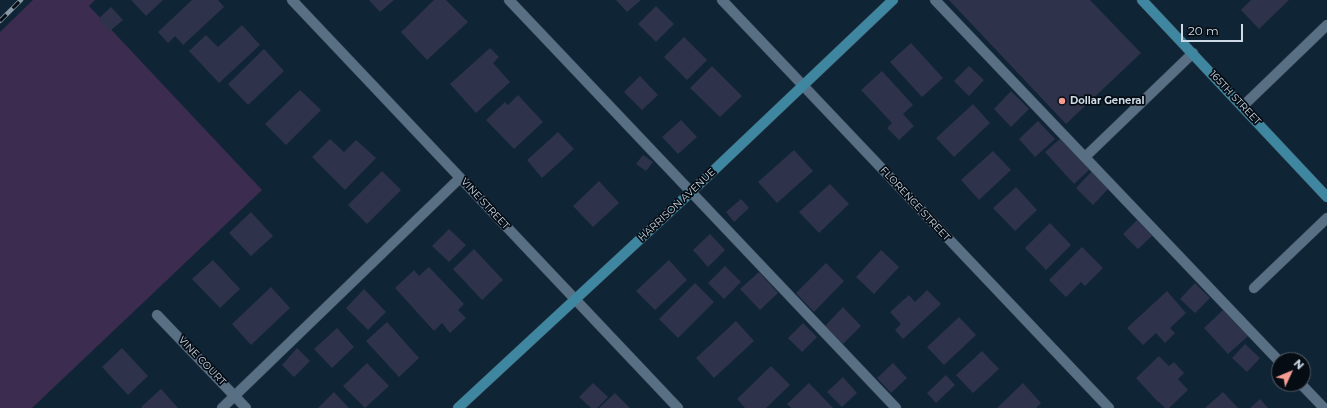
<!DOCTYPE html>
<html>
<head>
<meta charset="utf-8">
<style>
	body { margin:0 }
	#map { position:relative; width:1327px; height:408px; overflow:hidden; background:#0f2435; font-family:Montserrat,sans-serif }
	canvas { display:block }
	.north { position:absolute; left:1271px; top:352px; width:40px; height:40px; box-sizing:border-box; background:#050c14; border:1px solid #555e68; border-radius:50%; rotate:46deg; font-size:11px; font-weight:700; line-height:16px; text-align:center; color:#cddae6 }
	.north::after { content:''; display:block; margin:auto; width:14px; height:18px; background:#f59c92; clip-path:polygon(50% 0,100% 100%,50% 72%,0 100%) }
	.scale { position:absolute; left:1181px; top:24px; width:62px; height:18px; box-sizing:border-box; border:2px solid #cddae6; border-top:0; padding-left:5px; font-size:12px; line-height:14px; white-space:nowrap; color:#cddae6; -webkit-text-stroke:3px #050c14; paint-order:stroke }
</style>
</head>
<body>
<div id="map">
<canvas width="1327" height="408"></canvas>
<div class="north">N</div>
<div class="scale">20 m</div>
</div>
<script>
const ctx = document.querySelector('canvas').getContext('2d');
ctx.lineJoin = 'round';
function fillPath(path, color) { ctx.fillStyle = color; ctx.fill(path, 'evenodd'); }
const shape = rows => new Path2D(rows.map(r => 'M' + r).join(''));
function trace(path, color, width, dash) { ctx.strokeStyle = color; ctx.lineWidth = width; ctx.lineCap = dash ? 'butt' : 'round'; ctx.setLineDash(dash || []); ctx.stroke(path); }
function write(font, color, halo, rows, align = 'center') {
  ctx.font = font + ' Montserrat,sans-serif'; ctx.lineWidth = 3.5; ctx.setLineDash([]); ctx.textBaseline = 'middle'; ctx.strokeStyle = halo; ctx.fillStyle = color; for (const [text, x, y, turn = 0] of rows) {
    ctx.save(); ctx.translate(x, y); ctx.rotate((+turn || 0) * Math.PI / 180); ctx.textAlign = isNaN(turn) ? turn : align; if (halo) ctx.strokeText(text, 0, 0); ctx.fillText(text, 0, 0); ctx.restore();
  }
}
fillPath(shape([
	[33,0,95,0,89,6,262,190,32,408,0,408,0,32]
]), '#3c2d50');
fillPath(shape([
	[131,0,163,0,146,16],
	[192,0,218,0,224,7,183,45,175,36,168,43,158,32],
	[369,0,394,0,380,12],
	[434,0,446,0,468,22,427,60,401,32],
	[616,0,641,0,627,12],
	[949,0,1090,0,1141,53,1066,124],
	[1251,0,1289,0,1259,29,1241,10],
	[656,6,674,24,656,42,638,24],
	[111,7,123,20,110,31,98,19],
	[242,25,260,45,219,83,189,51,206,35,218,47],
	[684,37,707,60,687,80,664,57],
	[911,43,943,78,922,97,890,62],
	[490,48,499,57,493,63,510,82,476,113,450,84],
	[264,49,284,71,248,105,228,84],
	[712,66,742,96,720,117,690,88],
	[969,66,984,80,969,96,954,81],
	[882,71,913,105,903,114,914,126,899,140,887,128,892,123,861,90],
	[640,76,658,95,642,110,624,92],
	[300,90,321,110,286,145,265,124],
	[1011,91,1029,109,1011,127,994,109],
	[518,95,543,122,514,149,486,120,505,102,508,105],
	[973,104,990,123,954,157,936,138],
	[681,120,697,137,678,154,662,137],
	[1038,121,1055,139,1035,157,1019,139],
	[558,132,574,149,542,178,527,160],
	[1061,138,1090,169,1074,184,1045,152],
	[330,139,344,152,356,140,376,158,345,190,312,157],
	[794,150,813,171,777,203,758,182],
	[993,151,1011,170,979,200,961,180],
	[643,155,653,162,646,171,636,164],
	[382,171,401,190,367,224,348,205],
	[1092,171,1109,188,1093,205,1076,188],
	[599,181,619,203,593,227,573,206],
	[830,184,849,204,819,233,799,212],
	[1016,187,1037,210,1015,231,993,208],
	[741,199,749,208,734,222,726,212],
	[251,212,273,236,251,256,229,233],
	[1137,220,1152,236,1138,249,1123,234],
	[1050,223,1071,245,1046,270,1025,248],
	[449,229,466,245,449,262,432,246],
	[710,234,725,250,708,267,693,250],
	[1082,247,1103,268,1085,286,1081,282,1066,297,1049,280],
	[474,249,503,280,482,300,453,269],
	[881,250,899,267,874,294,856,277],
	[213,260,240,289,220,308,192,279],
	[669,260,687,280,655,310,636,291],
	[826,263,844,281,814,312,796,293],
	[725,266,741,282,724,299,708,283],
	[429,267,464,304,458,310,466,318,450,333,442,323,434,331,395,288,414,270,419,276],
	[759,272,778,293,760,310,740,289],
	[695,283,714,302,678,338,659,319],
	[1195,283,1210,298,1195,313,1180,299],
	[271,287,290,308,251,345,232,324],
	[364,289,386,312,368,330,346,308],
	[927,290,941,304,903,339,895,330,901,324,890,312,909,295,915,302],
	[1167,291,1186,313,1170,328,1175,333,1165,343,1156,333,1143,345,1127,328],
	[843,307,861,326,843,344,825,326],
	[1223,310,1248,336,1228,354,1204,328],
	[959,317,976,335,944,365,927,347],
	[736,321,754,341,714,378,696,358],
	[387,322,419,358,399,377,366,341],
	[803,323,817,337,802,352,788,338],
	[337,328,354,347,332,368,314,349],
	[1245,344,1260,358,1247,372,1232,358],
	[122,348,148,376,128,395,102,367],
	[297,348,310,361,294,377,282,365],
	[982,351,999,369,973,393,956,375],
	[1159,356,1169,366,1174,362,1184,373,1178,379,1188,390,1169,408,1165,408,1159,402,1158,402,1136,378],
	[367,363,389,386,365,408,343,386],
	[893,363,907,378,891,393,877,378],
	[771,366,790,385,766,408,745,408,737,399],
	[946,375,955,385,936,403,927,393],
	[843,377,857,393,842,407,827,392],
	[593,383,608,397,597,408,591,408,579,397],
	[809,383,833,408,791,408,787,404],
	[1023,383,1041,403,1036,408,997,408],
	[161,389,178,408,142,408,141,407],
	[334,392,349,408,318,408],
	[1223,392,1238,408,1205,408],
	[615,393,630,408,599,408],
	[1260,399,1268,408,1250,408]
]), '#2e334b');
const lane = shape([
	[509,0,896,408],
	[935,0,1279,361],
	[1085,157,1193,53],
	[1254,288,1327,218],
	[1301,384,1324,408],
	[222,408,460,178]
]);
const street = shape([
	[292,0,678,408],
	[722,0,1109,408],
	[1243,106,1327,25],
	[157,315,246,408]
]);
const secondary = shape([
	[1142,0,1327,197],
	[458,408,691,192,893,0]
]);
trace(lane, '#313e4c', 11);
trace(street, '#313e4c', 11);
trace(secondary, '#313e4c', 11);
trace(lane, '#586f84', 10);
trace(street, '#586f84', 10);
trace(secondary, '#3f87a0', 10);
const rail = shape([
	[0,21,21,0]
]);
trace(rail, '#8999a7', 4.5);
trace(rail, '#050c14', 3, [9]);
for (const [x, y, r, color] of [
	[1062,101,4,"#f59c92"]
]) { const dot = new Path2D(); dot.arc(x, y, r, 0, 2 * Math.PI); ctx.fillStyle = color; ctx.fill(dot); trace(dot, '#050c14', 1.5); }
write('10px', '#cddae6', '#050c14', [
	["165TH STREET",1235,98,47],
	["VINE STREET",485,204,47],
	["FLORENCE STREET",915,204,47],
	["HARRISON AVENUE",677,205,-43],
	["VINE COURT",202,361,46]
]);
write('bold 10px', '#cddae6', '#050c14', [
	["Dollar General",1070,101]
], 'left');
</script>
</body>
</html>
